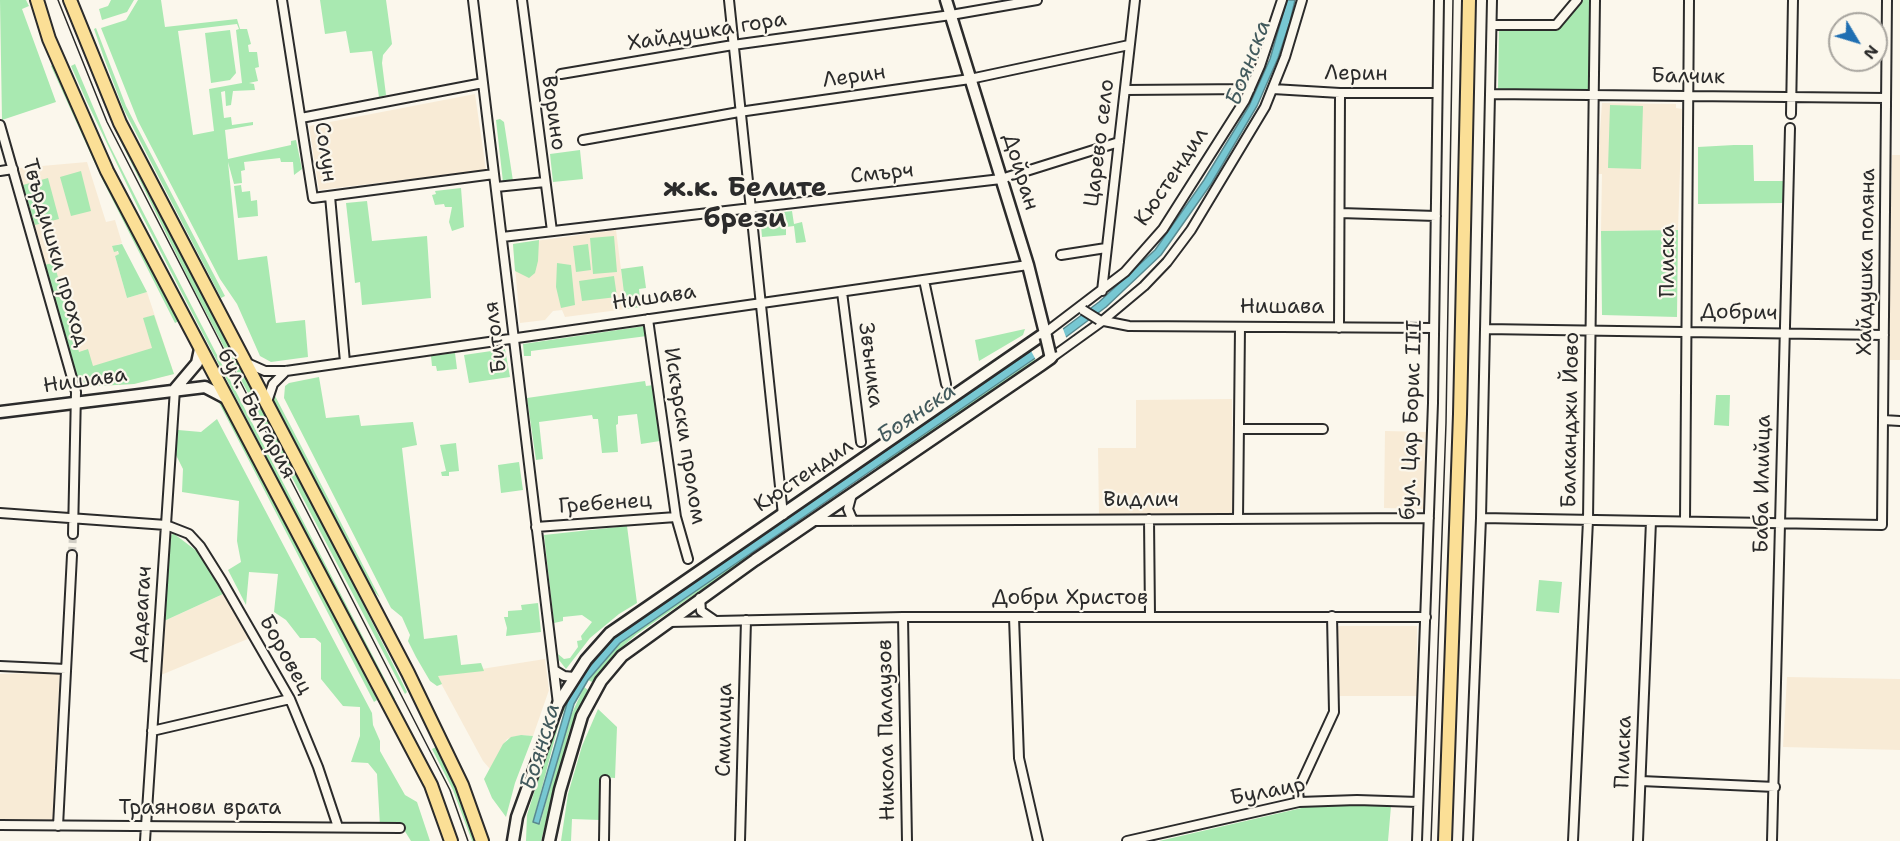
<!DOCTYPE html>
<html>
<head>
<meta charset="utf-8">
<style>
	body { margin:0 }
	#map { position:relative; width:1900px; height:841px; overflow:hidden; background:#fbf7ec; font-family:"Shantell Sans",sans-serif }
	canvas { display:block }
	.north { position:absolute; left:1828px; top:12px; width:60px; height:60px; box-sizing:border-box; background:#fbf7ec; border:2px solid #a8a59f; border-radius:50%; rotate:128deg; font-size:16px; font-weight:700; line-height:24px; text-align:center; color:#2b2b2b }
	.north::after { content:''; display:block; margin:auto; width:21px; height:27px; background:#1f6fb2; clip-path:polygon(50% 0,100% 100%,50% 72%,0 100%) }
</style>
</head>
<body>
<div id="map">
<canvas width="1900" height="841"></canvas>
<div class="north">N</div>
</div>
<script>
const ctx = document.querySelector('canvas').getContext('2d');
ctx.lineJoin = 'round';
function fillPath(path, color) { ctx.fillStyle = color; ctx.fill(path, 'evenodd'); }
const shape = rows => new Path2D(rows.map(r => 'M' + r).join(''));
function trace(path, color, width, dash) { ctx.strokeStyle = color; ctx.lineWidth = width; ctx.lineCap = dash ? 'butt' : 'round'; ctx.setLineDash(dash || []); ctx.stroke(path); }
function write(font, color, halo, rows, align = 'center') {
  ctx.font = font + ' "Shantell Sans",sans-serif'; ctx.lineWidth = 4.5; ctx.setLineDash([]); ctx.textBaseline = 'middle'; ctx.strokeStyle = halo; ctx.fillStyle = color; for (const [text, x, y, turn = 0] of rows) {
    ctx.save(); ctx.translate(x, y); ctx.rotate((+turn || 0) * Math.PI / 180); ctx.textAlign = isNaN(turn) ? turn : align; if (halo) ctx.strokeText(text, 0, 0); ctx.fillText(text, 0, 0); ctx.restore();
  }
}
fillPath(shape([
	[475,94,486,170,319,190,309,126],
	[1602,103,1676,104,1676,108,1682,109,1678,230,1601,231,1602,174,1597,174],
	[1892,155,1900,155,1900,360,1888,360],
	[87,162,106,222,115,220,122,243,112,247,120,254,115,256,127,298,147,292,174,374,134,384,80,387,40,256,19,168],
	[616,230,626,309,565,317,562,310,553,311,545,320,520,323,513,244],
	[1232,399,1233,514,1099,516,1098,448,1136,448,1136,400],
	[1385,431,1426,432,1424,509,1384,508],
	[223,594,250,638,161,675,164,621],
	[1338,626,1417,626,1417,696,1338,696],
	[545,659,549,690,533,736,521,735,507,739,490,769,483,761,437,676],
	[60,672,53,822,0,820,0,674],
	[1787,677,1900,679,1900,750,1783,747]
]), '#f8ebd6');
fillPath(shape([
	[0,0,26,0,29,6,22,9,56,102,2,120],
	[111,0,134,0,127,12,102,20,99,9,108,6],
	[138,0,161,0,165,27,237,19,240,29,247,29,251,44,248,45,249,52,257,52,259,67,255,68,258,81,249,83,254,84,255,90,233,91,231,105,226,106,225,91,221,92,224,118,231,117,232,125,253,122,253,125,225,130,228,159,291,145,291,141,296,140,302,169,294,175,293,162,281,162,280,158,244,162,245,170,241,171,242,183,234,184,228,162,238,260,267,256,276,323,305,320,308,357,271,362,260,356,237,304,220,279,138,121,101,28,126,20],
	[237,24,239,29,236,30,242,83,209,89,214,131,193,135,178,31],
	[320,0,386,0,392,44,383,55,382,63,386,95,379,97,372,51,350,53,346,31,325,34],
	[1582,0,1591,0,1590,90,1498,90,1499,27,1558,27],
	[96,28,126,106,225,296,221,298,123,108,104,58,94,29],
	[230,30,236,73,230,80,211,83,205,33],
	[54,63,106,177,179,321,175,323,102,179,51,66],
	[75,64,108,142,142,210,395,699,392,700,140,212,86,100,71,66],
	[1610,105,1643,106,1641,169,1608,168],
	[500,119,504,122,513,181,503,182,496,120],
	[113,126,336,550,407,692,405,694,189,280],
	[1734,145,1753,145,1754,181,1783,181,1783,203,1698,204,1698,147],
	[580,150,583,179,553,182,550,154],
	[81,171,91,211,71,216,60,177],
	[48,178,59,219,35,225,23,185],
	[241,185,242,192,250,191,251,201,257,200,258,216,238,218,234,186],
	[461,188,464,227,452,231,449,222,452,207,445,207,444,204,435,205,432,195,436,194,435,191],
	[367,201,372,241,427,236,431,298,362,305,360,282,355,283,346,203],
	[792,211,794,224,802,222,806,242,796,243,794,226,786,227,786,235,762,237,760,215],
	[1678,230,1677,317,1602,315,1601,231],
	[614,236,617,272,593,274,590,238],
	[539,240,538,261,535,273,529,278,515,271,513,244],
	[122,244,147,292,127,298,115,256,119,254,118,251,114,252,112,246],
	[588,244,591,270,576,272,573,246],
	[54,263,79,352,88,349,93,366,152,348,143,318,154,315,174,374,134,384,80,387,43,265],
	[557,263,571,265,575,305,561,308,556,287],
	[643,266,646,288,639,289,641,307,626,309,621,269],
	[614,276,617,297,582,301,579,281],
	[645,326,647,336,531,351,531,356,524,356,523,344],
	[1025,329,1023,335,979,361,975,340],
	[505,349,510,377,469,383,464,355],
	[455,353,457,369,437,371,436,366,432,366,431,356],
	[1035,359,1036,361,878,470,876,467],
	[319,377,326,418,359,415,361,426,413,422,417,445,402,448,424,639,457,635,461,665,481,663,484,671,438,676,442,684,437,686,430,681,416,657,408,641,410,635,402,617,391,608,284,398,285,386,289,383],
	[645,381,646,386,654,385,660,441,641,444,637,414,618,416,618,424,616,425,618,452,602,453,598,419,593,419,592,415,539,422,543,459,536,460,527,398],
	[273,392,380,598,372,589,273,399],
	[1716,395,1730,395,1729,426,1714,425],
	[216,397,225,406,302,555,377,700,374,702],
	[217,419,372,713,373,725,380,741,380,751,405,795,417,802,430,841,411,841,401,825,380,826,377,774,368,763,351,762,360,736,360,707,343,706,321,679,321,643,315,638,300,638,286,620,274,612,278,574,249,572,246,605,228,570,241,562,237,541,239,501,182,492,183,469,176,455,178,430,201,432],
	[456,443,459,471,449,472,449,476,442,476,441,472,446,471,440,445],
	[519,462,523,490,501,493,498,465],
	[627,526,637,603,619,614,590,638,566,669,559,660,558,654,564,659,570,658,578,647,577,641,582,640,581,636,592,622,582,615,563,617,563,621,554,623,544,535],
	[173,533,198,552,223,594,164,621,169,539],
	[748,555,749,557,637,634,614,654,592,682,588,680,620,643],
	[1539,580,1562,582,1559,613,1536,611],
	[538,603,541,632,506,636,507,628,504,617,508,617,508,611,522,610,521,605],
	[577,684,560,719,533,822,540,824,567,724,584,687,588,690,569,732,541,841,526,841,527,815,558,717,567,695],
	[598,709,617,727,615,778,601,777,600,820,572,819,571,841,561,841,568,794,582,746],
	[521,735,533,736,515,783,506,817,492,798,484,779,503,744,511,737],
	[436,747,457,788,475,841,472,841,453,790,432,749],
	[1319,804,1391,806,1388,841,1159,841]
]), '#a9e9b1');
const water = shape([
	[1287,0,1295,0,1290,22,1278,58,1257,106,1211,184,1161,255,1106,307,1066,337,620,643,588,680,574,704,539,824,533,822,568,700,582,676,614,638,1063,329,1099,302,1155,250,1204,180,1249,106,1270,59,1287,0]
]);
fillPath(water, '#77c7d2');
trace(water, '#59898f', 1.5);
fillPath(shape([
	[1062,326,1067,340,1037,362,1030,349]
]), '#fbf7ec');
trace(shape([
	[72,555,73,534]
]), '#d1cec5', 8, [8, 4]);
const street = shape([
	[282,0,313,198,494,174],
	[473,0,558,704],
	[522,0,552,231],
	[729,0,783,515],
	[1492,25,1556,25,1577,0],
	[561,74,733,45,951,15,1037,0],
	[1273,89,1340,93,1437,93],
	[1125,90,1250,89],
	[1490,94,1886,98],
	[1791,114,1793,0],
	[301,118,483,83],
	[0,125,76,392,73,534],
	[583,140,739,112,970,79,1129,45],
	[0,171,13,169],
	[496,187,545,182],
	[330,196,345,362],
	[1340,213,1436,216],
	[502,237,1001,179,1119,142],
	[1061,255,1106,248],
	[924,280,946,384],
	[1102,291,1135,0],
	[842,292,861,442],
	[648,319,676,517,688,559],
	[1099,320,1129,326,1434,328],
	[1339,328,1340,93],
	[1485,329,1884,335],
	[1045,333,1125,272,1163,229,1245,100,1260,66,1282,0],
	[1051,358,1101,322,1144,286,1167,262,1191,230,1265,107,1285,57,1302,0],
	[247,363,265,371,286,371,1028,265],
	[267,402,273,384,286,371],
	[1883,420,1900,421],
	[1239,429,1323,429],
	[852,494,848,509,853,521],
	[0,513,166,525,189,534,200,546,222,581,290,699,318,767,338,827],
	[1481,518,1882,525,1887,0],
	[1149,519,1150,616],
	[1238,519,1240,327],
	[814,521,1429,518],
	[1685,521,1689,0],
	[536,527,676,517],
	[700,598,701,611,714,620],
	[903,617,907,841],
	[1014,617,1019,758,1038,841],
	[669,622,903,617,1426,617],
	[0,666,66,669],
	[554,670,564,676,574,677],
	[152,731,290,699],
	[1641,781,1775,787],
	[1299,802,1298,790,1334,712,1332,616],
	[0,825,400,828],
	[58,826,72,555],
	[145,841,175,389],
	[604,841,605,780],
	[740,841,746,620],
	[1127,841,1299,802,1357,800,1418,802],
	[1417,841,1433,403,1439,0],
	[1468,841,1481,518,1492,0],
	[1573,841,1588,520,1595,0],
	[1638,841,1651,521],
	[1772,841,1790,128]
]);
const secondary = shape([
	[946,0,1028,265,1046,337],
	[175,389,197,363,200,349],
	[0,412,205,387,226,398],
	[513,841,517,817,558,704,586,660,610,633,1045,333],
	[549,841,560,790,582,716,601,681,622,656,755,560,1041,365,1051,358,1050,354]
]);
const primary = shape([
	[37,0,49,39,107,171,431,785,451,841],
	[70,0,120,123,408,673,462,785,482,841],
	[1445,841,1460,414,1469,0]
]);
trace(street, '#2b2b2b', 12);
trace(secondary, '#2b2b2b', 15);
trace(primary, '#2b2b2b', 16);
trace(street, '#fbf7ec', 8);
trace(secondary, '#fbf7ec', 10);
trace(primary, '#fbdf96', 12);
trace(shape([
	[58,0,107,122,450,790,468,841],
	[1431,841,1446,423,1453,0]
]), '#2b2b2b', 1.5);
const streetBridge = shape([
	[1083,310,1099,320]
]);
const secondaryBridge = shape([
	[1046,337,1050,354]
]);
trace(streetBridge, '#2b2b2b', 12, []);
trace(secondaryBridge, '#2b2b2b', 15, []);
trace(streetBridge, '#fbf7ec', 8);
trace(secondaryBridge, '#fbf7ec', 10);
write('21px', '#2b2b2b', '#fbf7ec', [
	["Хайдушка гора",707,32,-9],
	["Лерин",1356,74,1],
	["Лерин",854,77,-8],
	["Балчик",1688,77,1],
	["Ворино",553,113,82],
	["Царево село",1100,143,-83],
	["Солун",325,152,82],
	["Дойран",1020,172,73],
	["Смърч",882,174,-6],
	["Кюстендил",1172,177,-56],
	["Твърдишки проход",55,253,74],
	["Плиска",1669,261,-90],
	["Хайдушка поляна",1867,262,-89],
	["Нишава",654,298,-8],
	["Нишава",1282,308],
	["Добрич",1739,313,1],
	["Битоля",496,337,-97],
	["Звъника",870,365,83],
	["Нишава",85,381,-8],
	["бул. България",256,414,62],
	["бул. Цар Борис III",1412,420,-88],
	["Балканджи Йово",1571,420,-89],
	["Искърски пролом",684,436,81],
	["Кюстендил",804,476,-34],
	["Баба Илийца",1763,484,-89],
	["Видлич",1141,501],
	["Гребенец",605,504,-4],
	["Добри Христов",1070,599],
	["Дедеагач",142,614,-86],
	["Боровец",285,655,61],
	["Смилица",725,730,-89],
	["Никола Палаузов",887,730,-91],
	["Плиска",1624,752,-88],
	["Булаир",1268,792,-11],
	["Траянови врата",200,809]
]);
write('italic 22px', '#425a5d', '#fbf7ec', [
	["Боянска",1249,63,-69],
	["Боянска",917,414,-34],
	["Боянска",541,747,-73]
]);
write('bold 27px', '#2b2b2b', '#fbf7ec', [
	["ж.к. Белите",745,189],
	["брези",745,220]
]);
</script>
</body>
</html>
